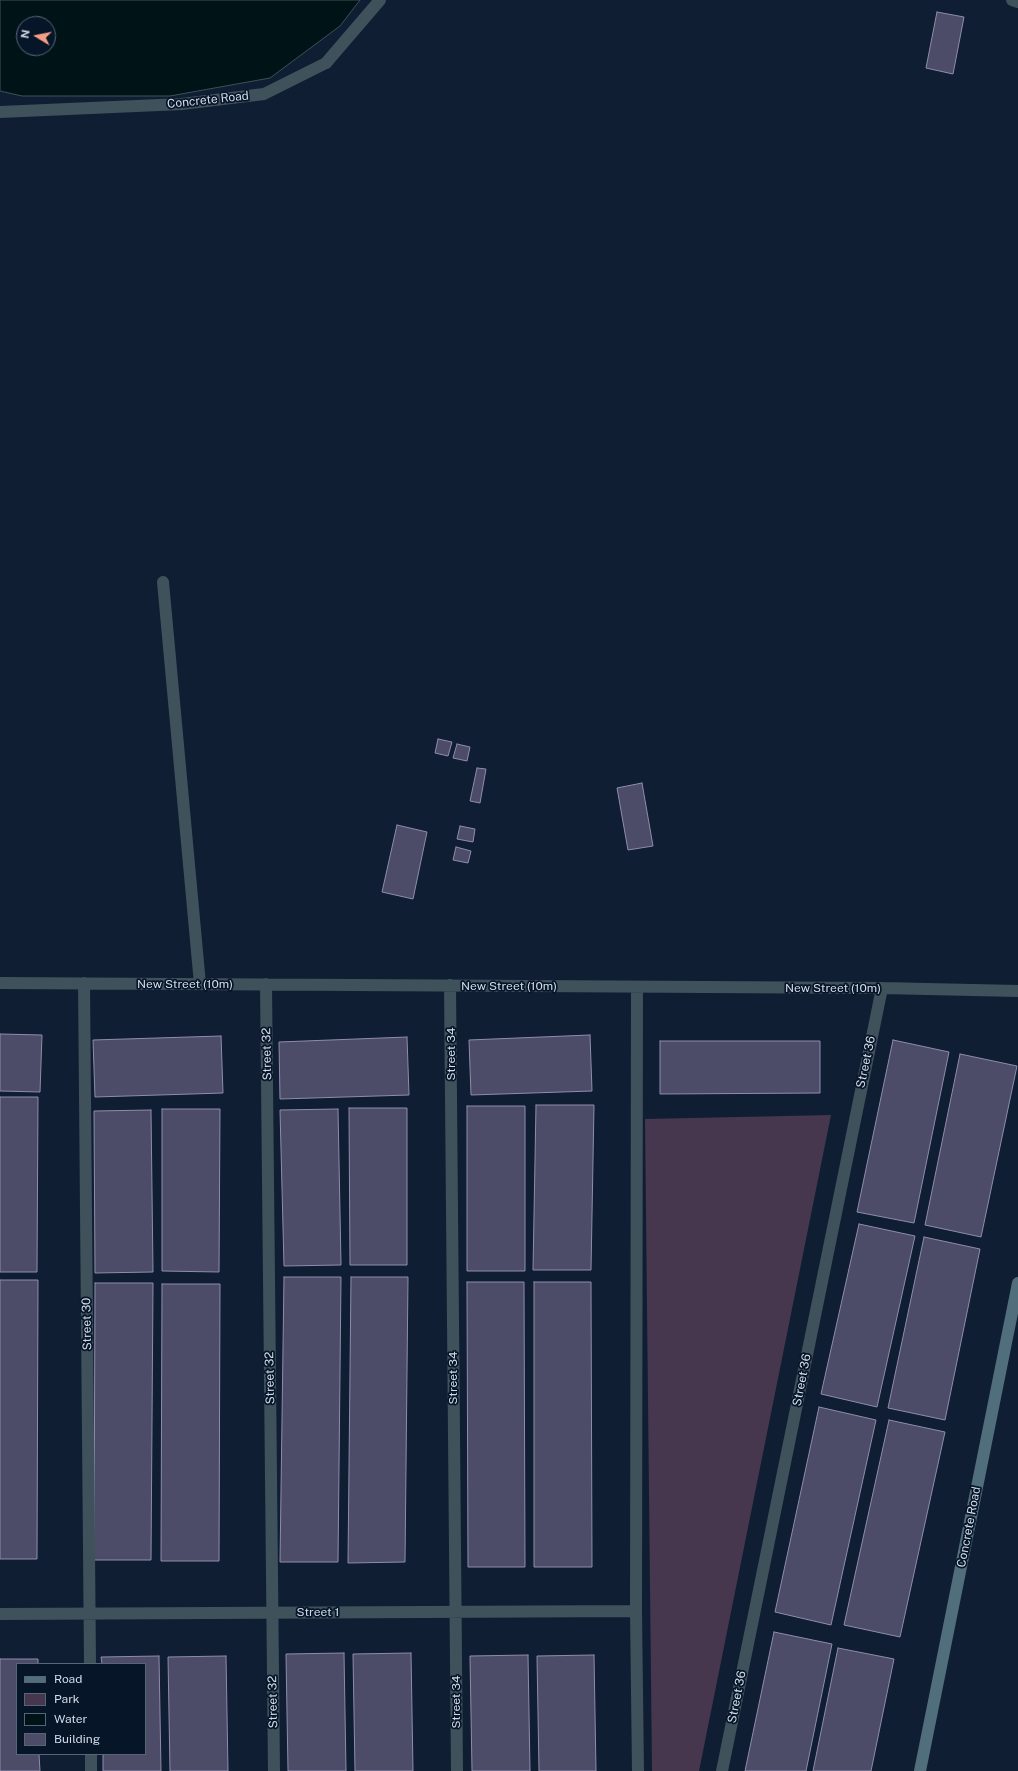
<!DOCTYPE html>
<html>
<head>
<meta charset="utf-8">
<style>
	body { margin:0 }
	#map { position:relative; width:1018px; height:1771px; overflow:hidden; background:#101e33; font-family:"Public Sans",sans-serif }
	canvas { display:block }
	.legend { position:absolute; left:16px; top:1663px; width:130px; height:92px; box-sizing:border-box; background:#071529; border:1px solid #586576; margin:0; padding:5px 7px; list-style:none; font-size:12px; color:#d2dcea }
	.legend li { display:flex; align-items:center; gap:8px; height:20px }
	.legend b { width:20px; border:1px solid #586576 }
	.north { position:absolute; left:16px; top:16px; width:40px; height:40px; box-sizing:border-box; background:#071529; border:1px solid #586576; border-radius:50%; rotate:280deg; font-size:11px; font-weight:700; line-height:16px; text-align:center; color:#d2dcea }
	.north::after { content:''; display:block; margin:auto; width:14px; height:18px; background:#f39f86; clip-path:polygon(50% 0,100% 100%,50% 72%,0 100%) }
</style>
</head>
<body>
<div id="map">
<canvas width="1018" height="1771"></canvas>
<ul class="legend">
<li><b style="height:5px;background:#516e7c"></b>Road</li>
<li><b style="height:11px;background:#46374f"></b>Park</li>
<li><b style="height:11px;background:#001417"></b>Water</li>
<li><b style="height:11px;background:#4d4c68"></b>Building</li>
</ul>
<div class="north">N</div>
</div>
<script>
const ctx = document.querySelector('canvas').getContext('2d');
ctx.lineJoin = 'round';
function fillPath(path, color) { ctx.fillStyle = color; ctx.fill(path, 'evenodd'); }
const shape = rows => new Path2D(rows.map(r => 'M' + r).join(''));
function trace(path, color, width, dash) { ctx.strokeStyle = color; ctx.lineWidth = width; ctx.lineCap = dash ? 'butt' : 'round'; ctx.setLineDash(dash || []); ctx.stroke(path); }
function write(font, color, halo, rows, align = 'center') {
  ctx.font = font + ' "Public Sans",sans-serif'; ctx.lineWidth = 3.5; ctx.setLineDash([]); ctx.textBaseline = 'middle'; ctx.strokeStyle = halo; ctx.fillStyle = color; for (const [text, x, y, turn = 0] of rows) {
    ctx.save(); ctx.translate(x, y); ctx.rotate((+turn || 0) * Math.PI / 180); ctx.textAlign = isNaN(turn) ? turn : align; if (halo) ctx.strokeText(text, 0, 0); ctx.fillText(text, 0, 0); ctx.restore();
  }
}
fillPath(shape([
	[831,1115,699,1771,652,1771,645,1119]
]), '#46374f');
const water = shape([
	[0,0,360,0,340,26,270,78,170,96,22,96,0,91,0,0],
	[24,24,48,24,48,48,24,48,24,24]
]);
fillPath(water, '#001417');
trace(water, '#3f5056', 1);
const building = shape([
	[937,12,964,17,953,74,926,68,937,12],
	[438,739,452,742,448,756,435,753,438,739],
	[457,744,470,747,467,761,453,758,457,744],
	[477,768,486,769,480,803,470,801,477,768],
	[642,783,653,846,628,850,617,788,642,783],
	[397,825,427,832,413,899,382,892,397,825],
	[460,826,475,829,473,842,457,839,460,826],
	[456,847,471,851,468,863,453,860,456,847],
	[0,1034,42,1035,40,1092,0,1091,0,1034],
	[590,1035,592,1091,471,1095,469,1040,590,1035],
	[221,1036,223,1093,95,1097,93,1040,221,1036],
	[407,1037,409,1095,280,1099,279,1042,407,1037],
	[893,1040,949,1052,914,1223,857,1212,893,1040],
	[660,1041,820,1041,820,1093,660,1094,660,1041],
	[960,1054,1017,1066,981,1237,925,1225,960,1054],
	[0,1097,38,1097,37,1272,0,1272,0,1097],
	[536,1105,594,1105,591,1270,533,1270,536,1105],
	[467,1106,525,1106,525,1271,467,1271,467,1106],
	[349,1108,407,1108,407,1265,350,1265,349,1108],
	[162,1109,220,1109,219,1272,162,1271,162,1109],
	[338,1109,341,1265,284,1266,280,1110,338,1109],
	[151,1110,153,1272,95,1273,94,1111,151,1110],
	[859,1224,915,1236,877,1407,821,1394,859,1224],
	[924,1237,980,1249,945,1420,888,1408,924,1237],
	[284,1277,341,1277,338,1562,280,1562,284,1277],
	[351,1277,408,1277,405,1562,348,1563,351,1277],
	[0,1280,38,1280,37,1559,0,1559,0,1280],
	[467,1282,524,1282,525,1567,468,1567,467,1282],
	[534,1282,591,1282,592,1567,534,1567,534,1282],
	[95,1283,153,1283,151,1560,94,1560,95,1283],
	[162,1284,220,1284,219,1561,161,1561,162,1284],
	[819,1407,876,1420,831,1625,775,1612,819,1407],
	[889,1420,945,1432,900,1637,844,1625,889,1420],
	[774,1632,832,1644,806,1771,745,1771,774,1632],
	[838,1648,894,1659,871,1771,813,1771,838,1648],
	[344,1653,346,1771,288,1771,286,1654,344,1653],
	[411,1653,413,1771,355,1771,353,1654,411,1653],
	[528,1655,530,1771,472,1771,470,1656,528,1655],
	[594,1655,596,1771,539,1771,537,1656,594,1655],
	[159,1656,161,1771,103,1771,103,1754,145,1754,145,1664,102,1664,101,1657,159,1656],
	[226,1656,228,1771,170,1771,168,1657,226,1656],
	[0,1659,38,1659,38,1664,17,1664,17,1754,39,1754,40,1771,0,1771,0,1659]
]);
fillPath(building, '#4d4c68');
trace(building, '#8e8dac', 1);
trace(shape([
	[0,112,182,104,264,94,326,63],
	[163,582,200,984]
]), '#3f515a', 12);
trace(shape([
	[1012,0,1018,2],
	[326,63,380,0],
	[0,983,882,988,1018,991],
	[84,983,90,1664],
	[266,984,274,1771],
	[450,985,457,1771],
	[637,987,636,1611,638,1771],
	[0,1614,636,1611],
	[91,1754,91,1771],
	[722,1771,882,988]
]), '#3f515a', 12);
trace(shape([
	[920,1771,1018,1283]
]), '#516e7c', 12);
write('12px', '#d2dcea', '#071529', [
	["Concrete Road",208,100,-6],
	["New Street (10m)",185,984],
	["New Street (10m)",509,986],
	["New Street (10m)",833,988],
	["Street 32",267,1054,-91],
	["Street 34",451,1054,-90],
	["Street 36",866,1062,-78],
	["Street 30",87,1324,-91],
	["Street 32",270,1378,-91],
	["Street 34",453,1378,-90],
	["Street 36",802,1380,-79],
	["Concrete Road",969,1527,-79],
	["Street 1",318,1612],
	["Street 36",737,1697,-79],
	["Street 32",273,1702,-91],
	["Street 34",456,1702,-90]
]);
</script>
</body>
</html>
